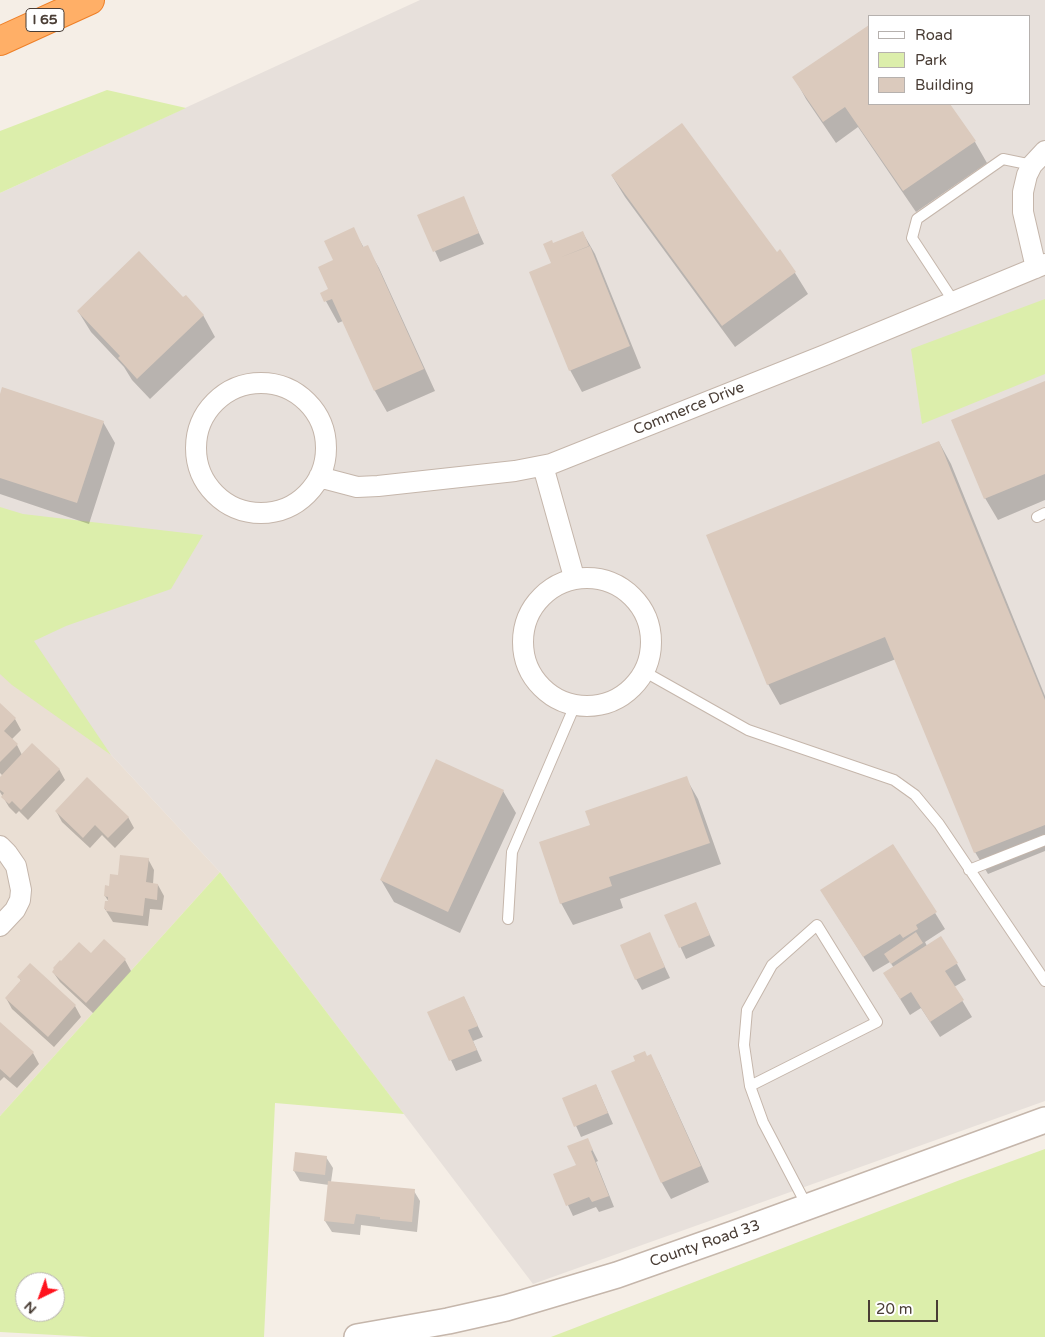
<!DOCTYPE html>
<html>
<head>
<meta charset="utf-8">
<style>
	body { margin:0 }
	#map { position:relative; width:1045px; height:1337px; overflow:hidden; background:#f5eee6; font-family:"Varela Round",sans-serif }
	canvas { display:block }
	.legend { position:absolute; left:868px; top:15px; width:162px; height:90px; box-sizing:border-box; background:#fff; border:1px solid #b6b1ae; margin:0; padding:6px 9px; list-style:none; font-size:15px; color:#493d35 }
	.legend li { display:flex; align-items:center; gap:10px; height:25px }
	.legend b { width:25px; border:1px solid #b6b1ae }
	.north { position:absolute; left:15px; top:1272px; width:50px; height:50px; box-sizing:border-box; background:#fff; border:1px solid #b6b1ae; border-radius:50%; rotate:222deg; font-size:14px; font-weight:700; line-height:20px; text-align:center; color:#493d35 }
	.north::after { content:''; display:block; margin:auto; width:18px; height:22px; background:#ff131d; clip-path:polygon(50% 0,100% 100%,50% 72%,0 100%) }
	.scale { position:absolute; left:868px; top:1300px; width:70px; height:22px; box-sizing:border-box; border:2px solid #493d35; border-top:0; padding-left:6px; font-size:15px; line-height:18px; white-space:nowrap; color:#493d35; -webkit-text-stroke:4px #fff; paint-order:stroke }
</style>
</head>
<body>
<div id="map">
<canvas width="1045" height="1337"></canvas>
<ul class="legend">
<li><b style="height:6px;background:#fff"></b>Road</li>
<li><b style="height:14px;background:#dceeab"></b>Park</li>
<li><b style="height:14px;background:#dbcabd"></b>Building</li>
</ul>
<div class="north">N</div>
<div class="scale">20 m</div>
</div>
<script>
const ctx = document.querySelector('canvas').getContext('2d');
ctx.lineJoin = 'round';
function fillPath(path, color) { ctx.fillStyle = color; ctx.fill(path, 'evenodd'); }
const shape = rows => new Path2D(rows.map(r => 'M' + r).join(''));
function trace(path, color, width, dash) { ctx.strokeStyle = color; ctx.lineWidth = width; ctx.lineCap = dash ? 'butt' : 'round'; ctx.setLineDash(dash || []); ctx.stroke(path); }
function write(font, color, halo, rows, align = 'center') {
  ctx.font = font + ' "Varela Round",sans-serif'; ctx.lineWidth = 4; ctx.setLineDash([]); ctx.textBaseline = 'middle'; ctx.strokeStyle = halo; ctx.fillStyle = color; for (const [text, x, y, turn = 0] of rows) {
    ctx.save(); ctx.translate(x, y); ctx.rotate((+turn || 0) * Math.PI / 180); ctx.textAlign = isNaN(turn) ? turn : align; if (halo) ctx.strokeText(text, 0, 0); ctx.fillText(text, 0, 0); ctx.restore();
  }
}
fillPath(shape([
	[0,635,220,872,0,1116]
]), '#eadfd4');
fillPath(shape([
	[420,0,1045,0,1045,1101,533,1284,220,872,0,635,0,193],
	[869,16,1029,16,1029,104,869,104]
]), '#e7e0db');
fillPath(shape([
	[107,90,186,108,0,193,0,131],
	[1045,299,1045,374,922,424,911,349],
	[0,507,23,514,203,535,171,589,66,626,34,641,111,755,12,685,0,674],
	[220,872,404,1114,275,1103,264,1337,92,1337,0,1332,0,1116],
	[25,1282,55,1282,55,1312,25,1312],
	[1045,1149,1045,1337,551,1337,960,1180]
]), '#dceeab');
fillPath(shape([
	[794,77,869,104,948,104,975,142,987,163,916,212,858,127,836,143,806,99],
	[612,176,776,254,780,251,795,273,808,294,735,347,625,197],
	[463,198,484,244,440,262,419,216],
	[353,229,364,248,367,247,379,268,435,391,387,412,375,391,343,321,338,323,322,294,330,290,335,261],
	[583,233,595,254,641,368,582,392,570,370,552,264,553,244],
	[183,299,203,315,215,337,150,399,132,380,124,367,91,332,78,311],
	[1045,383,1045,500,998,520,985,498],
	[0,398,103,422,115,443,89,524,0,494],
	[939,442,951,464,1045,696,1045,851,988,874,975,852,896,659,780,705,768,684],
	[0,705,15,719,21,730,11,740,17,745,22,755,59,769,65,780,28,820,19,811,16,814,9,807,0,792,0,779,3,776,0,773],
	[686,778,698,799,721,864,620,899,623,908,573,925,561,903,591,826],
	[503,791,516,813,460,933,394,902,381,880],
	[56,811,128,817,134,828,115,848,102,835,90,848,62,822],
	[893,845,945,929,925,942,927,946,957,964,966,980,954,987,972,1017,940,1037,921,1008,910,1015,894,989,894,968,890,962,873,972,831,906],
	[148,859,154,870,153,884,158,885,164,896,162,910,150,909,148,926,113,922,105,909,109,902,105,896,119,876],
	[695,903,715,946,686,959,666,916],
	[649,933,670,978,642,990,636,979],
	[91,955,125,960,131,971,93,1013,60,982,53,972,61,963],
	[19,977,75,1006,81,1017,54,1047,12,1009,6,998,21,981],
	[464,997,483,1037,473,1041,482,1061,456,1071,429,1012],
	[0,1024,33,1053,39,1064,17,1088,4,1077,0,1081],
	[650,1056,659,1072,709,1182,671,1199,662,1183,647,1057],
	[596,1085,613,1124,581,1137,564,1099],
	[587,1139,598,1161,596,1162,614,1207,599,1212,596,1207,573,1216,554,1175,578,1165],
	[326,1157,333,1168,331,1182,414,1191,420,1201,417,1232,361,1225,360,1235,332,1232,325,1221,329,1185,300,1181,294,1171]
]), '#0003');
fillPath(shape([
	[869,25,869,104,950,104,976,141,903,191,845,107,823,122,792,77],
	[682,123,777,252,780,249,796,272,722,326,611,175],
	[464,196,479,233,433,252,417,215],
	[354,227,363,247,368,245,424,369,374,391,332,299,324,302,320,293,328,289,318,267,333,260,324,241],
	[583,231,589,246,559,258,590,246,630,346,569,371,529,272,551,263,543,244,552,240,553,243],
	[139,251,183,297,186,295,204,315,137,379,118,358,120,356,77,311],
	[1045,381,1045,474,984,499,951,420],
	[2,387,104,421,77,503,0,478,0,394],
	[939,441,1045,700,1045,825,974,853,885,637,767,685,706,535],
	[0,703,16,718,4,731,18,744,0,762],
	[32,743,60,769,21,810,12,801,9,804,1,797,4,793,0,790,0,777],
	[436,759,504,790,448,912,380,880],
	[687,776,710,843,609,877,612,886,560,904,539,842,590,825,585,811],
	[87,777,129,817,108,838,95,825,83,838,55,811],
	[893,844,937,912,916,925,918,929,903,938,900,934,863,957,820,890],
	[120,855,149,858,146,882,158,884,157,900,145,898,143,916,106,911,106,909,104,909,105,901,108,901,108,897,104,896,105,885,109,886,110,874,118,875],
	[696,902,710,935,679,948,664,915],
	[650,932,665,967,635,980,620,945],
	[916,932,923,943,891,964,884,954],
	[941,936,958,963,945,971,964,1000,930,1022,911,992,900,999,883,973],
	[104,939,126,959,86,1003,52,972,54,969,53,968,60,960,61,961,79,942,91,953],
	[30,963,76,1005,48,1037,5,998,21,980,17,977],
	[464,996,478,1026,468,1030,477,1050,449,1061,427,1012],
	[0,1022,34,1052,10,1078,0,1069],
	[645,1051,647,1056,651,1054,701,1166,661,1183,611,1071,635,1061,633,1056],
	[596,1084,608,1113,574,1127,562,1098],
	[588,1138,593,1150,591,1151,609,1196,592,1202,589,1197,566,1206,553,1174,576,1165,567,1146],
	[295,1152,327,1156,325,1175,293,1171],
	[328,1181,415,1189,412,1222,380,1219,380,1217,356,1214,354,1224,324,1221]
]), '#dbcabd');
const service = shape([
	[954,302,912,238,917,219,1003,159,1032,165],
	[1037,517,1045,513],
	[645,672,748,730,894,780,915,795,939,824,1045,981],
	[969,870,1045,840],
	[508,919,512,852,575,705],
	[750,1086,877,1022,817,925,772,965,747,1010,744,1045,750,1086,763,1122,807,1206]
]);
const minor = shape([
	[1036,268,1023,212,1023,192,1027,175,1032,165,1045,151],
	'196 448a65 65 0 1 1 130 0a65 65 0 1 1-130 0Z',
	[543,466,574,577],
	[319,477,357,487,378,486,515,471,551,464,825,355,1045,264],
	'523 642a64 64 0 1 1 128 0a64 64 0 1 1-128 0Z',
	[0,846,7,853,16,866,21,890,20,900,15,910,0,926]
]);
const tertiary = shape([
	[357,1337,448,1321,506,1308,617,1275,733,1234,1045,1120]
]);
const motorway = shape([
	[0,41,90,0]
]);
trace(service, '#c5b6ab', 12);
trace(minor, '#c5b6ab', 22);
trace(tertiary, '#c5b6ab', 28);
trace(motorway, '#ee7f27', 30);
trace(service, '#fff', 10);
trace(minor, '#fff', 20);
trace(tertiary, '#fff', 25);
trace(motorway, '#ffaf67', 28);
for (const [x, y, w] of [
	[45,20,38]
]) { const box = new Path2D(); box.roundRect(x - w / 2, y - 11.5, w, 23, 4); ctx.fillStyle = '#fff'; ctx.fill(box); trace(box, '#493d35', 1); }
write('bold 14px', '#493d35', null, [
	["I 65",45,20]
]);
write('15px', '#493d35', '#fff', [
	["Commerce Drive",689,409,-22],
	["County Road 33",705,1244,-19]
]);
</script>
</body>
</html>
